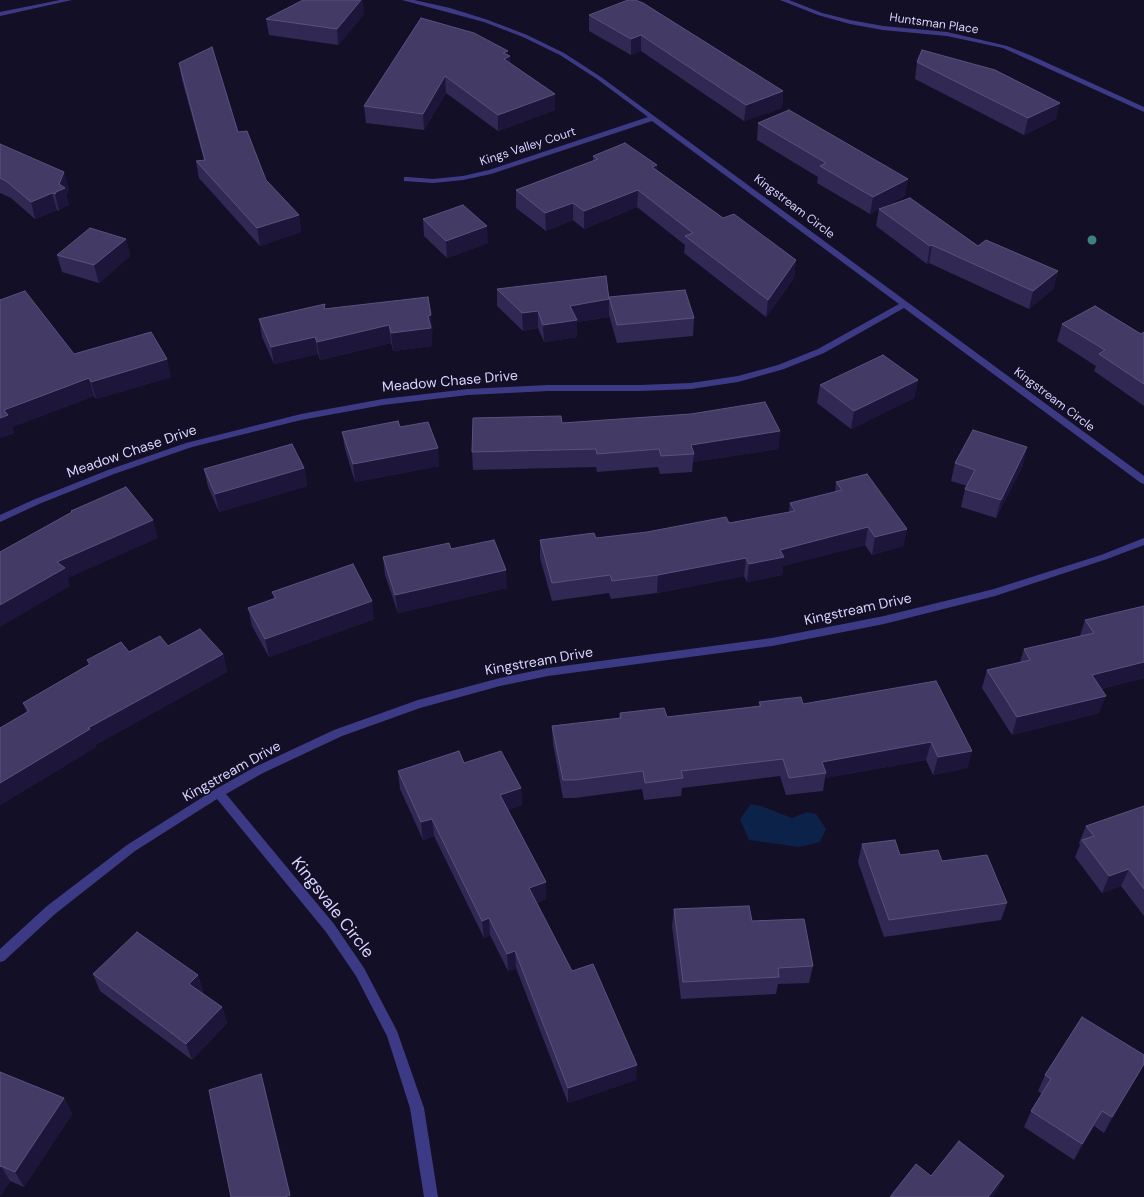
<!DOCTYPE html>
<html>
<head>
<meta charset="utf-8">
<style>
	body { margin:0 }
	canvas { display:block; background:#130f26 }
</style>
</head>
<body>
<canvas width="1144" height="1197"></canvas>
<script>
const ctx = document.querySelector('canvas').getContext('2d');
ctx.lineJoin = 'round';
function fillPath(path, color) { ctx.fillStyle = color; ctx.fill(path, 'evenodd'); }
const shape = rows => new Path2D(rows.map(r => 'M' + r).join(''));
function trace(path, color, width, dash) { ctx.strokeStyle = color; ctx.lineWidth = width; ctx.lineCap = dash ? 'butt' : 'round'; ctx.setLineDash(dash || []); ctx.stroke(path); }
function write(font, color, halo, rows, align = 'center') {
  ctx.font = font + ' "DM Sans",sans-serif'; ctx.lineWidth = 3; ctx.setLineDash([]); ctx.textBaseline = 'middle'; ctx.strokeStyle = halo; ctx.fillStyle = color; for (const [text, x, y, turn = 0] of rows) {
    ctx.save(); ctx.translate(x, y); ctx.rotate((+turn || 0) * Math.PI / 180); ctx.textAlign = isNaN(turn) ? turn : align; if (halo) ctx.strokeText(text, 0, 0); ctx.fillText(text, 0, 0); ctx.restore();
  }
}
fillPath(shape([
	[751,804,761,806,792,818,807,812,816,814,826,829,820,842,799,847,749,840,740,819]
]), '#0c2248');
fillPath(shape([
	[60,0,72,0,0,16,0,12,60,0],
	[402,0,414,0,450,8,488,20,527,35,564,53,601,77,1144,476,1144,484,1141,483,904,308,824,353,784,369,738,382,691,389,640,391,548,391,468,395,383,405,301,420,192,447,114,474,39,504,0,522,0,515,33,500,108,470,186,443,301,414,383,399,468,389,548,385,640,385,691,383,738,376,778,365,818,349,899,304,652,121,491,174,463,180,433,183,404,181,404,177,407,177,433,179,463,176,489,170,648,117,597,79,560,55,523,37,484,22,402,0],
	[780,0,789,0,822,13,850,20,883,26,947,32,1007,46,1032,56,1144,107,1144,112,1003,48,947,36,883,30,850,24,818,15,780,0],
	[1144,538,1144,545,1107,559,995,596,884,624,772,646,548,676,500,686,420,708,342,736,263,773,226,794,334,924,364,968,397,1031,424,1108,438,1197,424,1197,410,1108,387,1036,356,976,326,932,217,799,135,851,55,914,4,961,0,962,0,949,47,906,127,845,214,790,255,767,334,730,418,700,500,678,548,668,772,638,884,616,994,589,1101,555,1144,538]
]), '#3d3a85');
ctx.fillStyle = '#3d827b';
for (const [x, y] of [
	[1092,240]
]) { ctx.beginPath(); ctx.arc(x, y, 4.5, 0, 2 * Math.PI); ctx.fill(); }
fillPath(shape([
	[643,3,783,91,782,108,744,121,641,51,631,55,589,31,589,15],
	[364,14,338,45,269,35,266,19],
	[508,51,508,55,510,63,555,110,498,131,446,93,424,130,366,123,364,106],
	[917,62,1056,119,1024,135,915,79],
	[179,63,238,132,266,180,299,215,301,232,260,246,199,178,196,161,204,160,182,80],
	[758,123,905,196,881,208,978,246,1058,271,1053,289,1029,309,929,263,927,264,876,226,879,209,870,214,817,183,818,177,757,140],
	[0,144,69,189,66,195,69,205,60,209,59,211,57,210,35,219,11,198,0,193],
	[593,156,657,165,657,170,723,218,796,260,794,278,766,317,684,253,685,245,637,207,584,229,573,220,546,231,516,208,516,190,593,161],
	[423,219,488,243,447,258,424,236],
	[126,239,130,256,99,283,62,272,57,255],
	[497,289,609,298,694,318,693,336,617,343,609,315,609,317,577,322,577,337,544,342,538,328,523,331,497,306],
	[325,309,433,333,432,333,432,346,393,351,391,343,320,360,318,354,274,364,262,337,259,319],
	[1062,324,1141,334,1144,332,1144,406,1094,371,1096,366,1057,341],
	[74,354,171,377,96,399,94,396,12,427,14,433,0,438],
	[918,380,914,398,851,429,817,403,820,385],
	[562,423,780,431,778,449,693,462,692,472,660,474,658,467,597,472,596,467,473,470,472,452],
	[400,427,439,466,355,482,345,449,342,432],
	[955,463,1023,465,996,518,961,507,965,489,967,486,951,481],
	[304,468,307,486,219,512,208,487,204,469],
	[836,482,907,529,903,546,872,555,865,545,783,566,782,575,747,582,744,576,657,593,611,599,609,593,552,601,540,558,540,540,596,538,729,523,789,512,790,503,835,492],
	[451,549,507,588,398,613,385,575,383,557],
	[272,592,374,619,269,657,252,626,248,608,274,599],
	[1144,606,1144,678,1101,689,1099,713,1012,735,982,688,987,670,1020,662,1024,649,1080,636,1085,620],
	[168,646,223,654,227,672,95,745,96,747,0,805,0,728,27,713,23,703,89,665,87,660,129,652],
	[759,702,803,704,972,751,967,768,933,775,926,760,825,778,823,791,786,795,780,776,682,788,681,796,644,800,642,789,575,798,563,798,553,744,552,726,619,718,620,713,667,717,759,706],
	[464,763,521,788,522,805,508,810,546,882,546,899,536,903,572,971,636,1080,568,1103,516,968,508,971,490,935,484,938,434,836,423,840,400,789,398,771],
	[1144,806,1144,916,1121,886,1102,893,1075,857,1080,845,1079,843,1086,826],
	[862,844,900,855,942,861,1007,903,1001,920,884,937,858,862],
	[674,909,752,921,813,966,809,983,778,984,776,994,681,999,672,926],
	[93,974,198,975,203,992,202,993,222,1007,227,1023,192,1060,100,991],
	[1144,1055,1144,1064,1104,1133,1094,1126,1074,1160,1024,1127,1031,1111,1042,1094,1038,1091,1045,1075],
	[0,1072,64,1098,72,1114,24,1187,10,1181,0,1196]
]), '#312854');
fillPath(shape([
	[361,0,363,0,364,14,338,45,337,29],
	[641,35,641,51,631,55,631,39],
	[508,51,508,57,510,56,511,72,504,69,503,53],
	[445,76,446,93,424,130,423,114],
	[783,91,782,108,744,121,746,105],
	[555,94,555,110,498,131,498,115],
	[1060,103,1056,119,1024,135,1028,118],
	[657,165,656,182,652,167],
	[64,172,69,189,66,195,69,205,60,209,59,211,55,194],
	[908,179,905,196,870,214,873,197],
	[638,190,637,207,584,229,584,211],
	[52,193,57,210,35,219,31,202],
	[573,203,573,220,546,231,545,213],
	[299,215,301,232,260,246,257,228],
	[487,226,488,243,447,258,446,241],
	[126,239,130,256,99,283,94,265],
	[932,245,929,263,927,264,930,246],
	[796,260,794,278,766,317,768,300],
	[1058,271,1053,289,1029,309,1033,291],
	[609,299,609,317,577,322,577,337,544,342,543,325,570,306],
	[538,311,538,328,523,331,522,313],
	[431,315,433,333,432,333,432,346,393,351,391,333,428,316],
	[389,325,391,343,320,360,317,342],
	[315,337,318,354,274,364,271,347],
	[167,359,171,377,96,399,91,382],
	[89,378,94,396,12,427,14,433,0,438,0,418,4,410],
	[918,380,914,398,851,429,854,411],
	[780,431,778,449,693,462,694,454,691,445],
	[1027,447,1023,465,996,518,1001,500],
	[438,448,439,466,355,482,353,464],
	[304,468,307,486,219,512,215,494],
	[153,520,158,538,68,578,70,586,0,627,0,605,57,562],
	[868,527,865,545,783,566,782,575,747,582,749,564,780,550],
	[907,529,903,546,872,555,875,537],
	[746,558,744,576,657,593,658,575],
	[506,570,507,588,398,613,395,595],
	[372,601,374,619,269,657,265,639],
	[223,654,227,672,95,745,96,747,0,805,0,783,88,728],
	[1144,662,1144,678,1085,693,1092,675],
	[1106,696,1099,713,1012,735,1017,717],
	[931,742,926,760,825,778,826,773,822,762],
	[972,751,967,768,933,775,938,757],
	[521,788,522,805,501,813,500,795],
	[432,819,434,836,423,840,421,822],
	[1129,869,1121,886,1102,893,1109,876],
	[546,882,546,899,529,905,529,888],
	[489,918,490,935,484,938,482,921],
	[515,951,516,968,508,971,507,954],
	[198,975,203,992,195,1000,189,984],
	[222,1007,227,1023,192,1060,186,1044],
	[1144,1064,1139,1073,1104,1133,1112,1117],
	[637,1065,636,1080,568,1103,568,1088],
	[261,1074,266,1090,291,1197,285,1197],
	[64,1098,72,1114,24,1187,15,1172],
	[1102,1111,1094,1126,1074,1160,1082,1144],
	[1,1166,10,1181,0,1196,0,1167],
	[1004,1176,997,1191,993,1197,988,1197]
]), '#1d163a');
const building = shape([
	[303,0,361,0,337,29,266,19,303,0],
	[628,0,635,0,643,3,783,91,746,105,641,35,631,39,589,15,628,0],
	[421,18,474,33,508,51,503,53,510,56,504,59,555,94,498,115,445,76,423,114,364,106,421,18],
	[212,47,238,132,247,131,266,180,299,215,257,228,196,161,205,160,179,63,212,47],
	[922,50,995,70,1060,103,1028,118,917,62,922,50],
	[789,110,908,179,873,197,820,166,826,163,758,123,789,110],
	[625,143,657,165,652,167,723,218,734,214,796,260,768,300,685,236,693,233,638,190,584,211,573,203,545,213,516,190,598,159,593,156,625,143],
	[0,144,64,172,59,184,65,188,56,192,55,194,52,193,31,202,6,181,0,178,0,144],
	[910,198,978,246,986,240,1058,271,1033,291,932,245,930,246,879,209,910,198],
	[463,205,487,226,446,241,423,219,463,205],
	[90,228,126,239,94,265,57,255,90,228],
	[606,276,609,299,570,306,577,320,543,325,538,311,522,313,497,289,606,276],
	[685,290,694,318,617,325,609,297,685,290],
	[25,291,74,354,151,332,167,359,91,382,89,378,4,410,8,415,0,418,0,300,25,291],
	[428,297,431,315,428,316,431,328,391,333,389,325,317,342,315,337,271,347,259,319,325,304,324,309,428,297],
	[1095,306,1141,334,1144,332,1144,384,1099,354,1105,350,1062,324,1095,306],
	[883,355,918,380,854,411,820,385,883,355],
	[765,402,780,431,691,445,694,454,661,456,659,449,597,454,596,449,472,452,473,418,561,416,562,423,691,414,765,402],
	[398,421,400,427,428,422,438,448,353,464,342,432,398,421],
	[973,430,1027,447,1001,500,965,489,975,470,955,463,973,430],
	[292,444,304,468,215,494,204,469,292,444],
	[867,474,907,529,875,537,868,527,780,550,784,557,749,564,746,558,658,575,612,581,610,575,552,583,540,540,594,533,596,538,647,532,726,517,729,523,795,511,790,503,842,490,836,482,867,474],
	[126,487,153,520,57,562,65,568,0,605,0,552,72,512,71,511,126,487],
	[494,540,506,570,395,595,383,557,449,543,451,549,494,540],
	[353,564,372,601,265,639,248,608,276,598,272,592,353,564],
	[1144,606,1144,662,1092,675,1106,696,1017,717,987,670,1030,660,1024,649,1094,633,1085,620,1144,606],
	[200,629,223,654,88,728,90,729,0,783,0,728,29,711,23,703,90,664,87,660,121,642,129,652,160,636,168,646,200,629],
	[936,681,972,751,938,757,931,742,822,762,826,773,789,778,783,759,681,771,683,778,645,783,643,771,575,780,563,780,552,726,621,718,620,713,664,708,667,717,761,706,759,702,801,697,803,704,936,681],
	[459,751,464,763,501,751,521,788,500,795,546,882,529,888,572,971,593,964,637,1065,568,1088,515,951,507,954,489,918,482,921,432,819,421,822,398,771,459,751],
	[1144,806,1144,889,1129,869,1109,876,1082,840,1094,836,1086,826,1144,806],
	[895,840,900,855,938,850,942,861,987,855,1007,903,889,920,862,844,895,840],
	[749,906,752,921,804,919,813,966,778,968,779,977,683,982,674,909,749,906],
	[137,932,198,975,189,984,222,1007,186,1044,93,974,137,932],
	[1082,1017,1144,1055,1144,1064,1112,1117,1102,1111,1082,1144,1031,1111,1051,1079,1045,1075,1082,1017],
	[0,1072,64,1098,15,1172,1,1166,0,1167,0,1072],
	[261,1074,290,1195,285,1197,231,1197,209,1090,261,1074],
	[959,1141,1004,1176,988,1197,890,1197,916,1164,931,1176,959,1141]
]);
fillPath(building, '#433a66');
trace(building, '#5a527e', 1);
write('12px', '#d9d4ff', '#130f26', [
	["Huntsman Place",934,24,8],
	["Kings Valley Court",528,147,-18],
	["Kingstream Circle",794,207,37],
	["Kingstream Circle",1054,400,37]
]);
write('14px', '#d9d4ff', '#130f26', [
	["Meadow Chase Drive",450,382,-5],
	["Meadow Chase Drive",132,452,-19],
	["Kingstream Drive",858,610,-12],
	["Kingstream Drive",539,662,-10],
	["Kingstream Drive",232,772,-29]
]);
write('17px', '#d9d4ff', '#130f26', [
	["Kingsvale Circle",332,908,52]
]);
</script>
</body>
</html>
